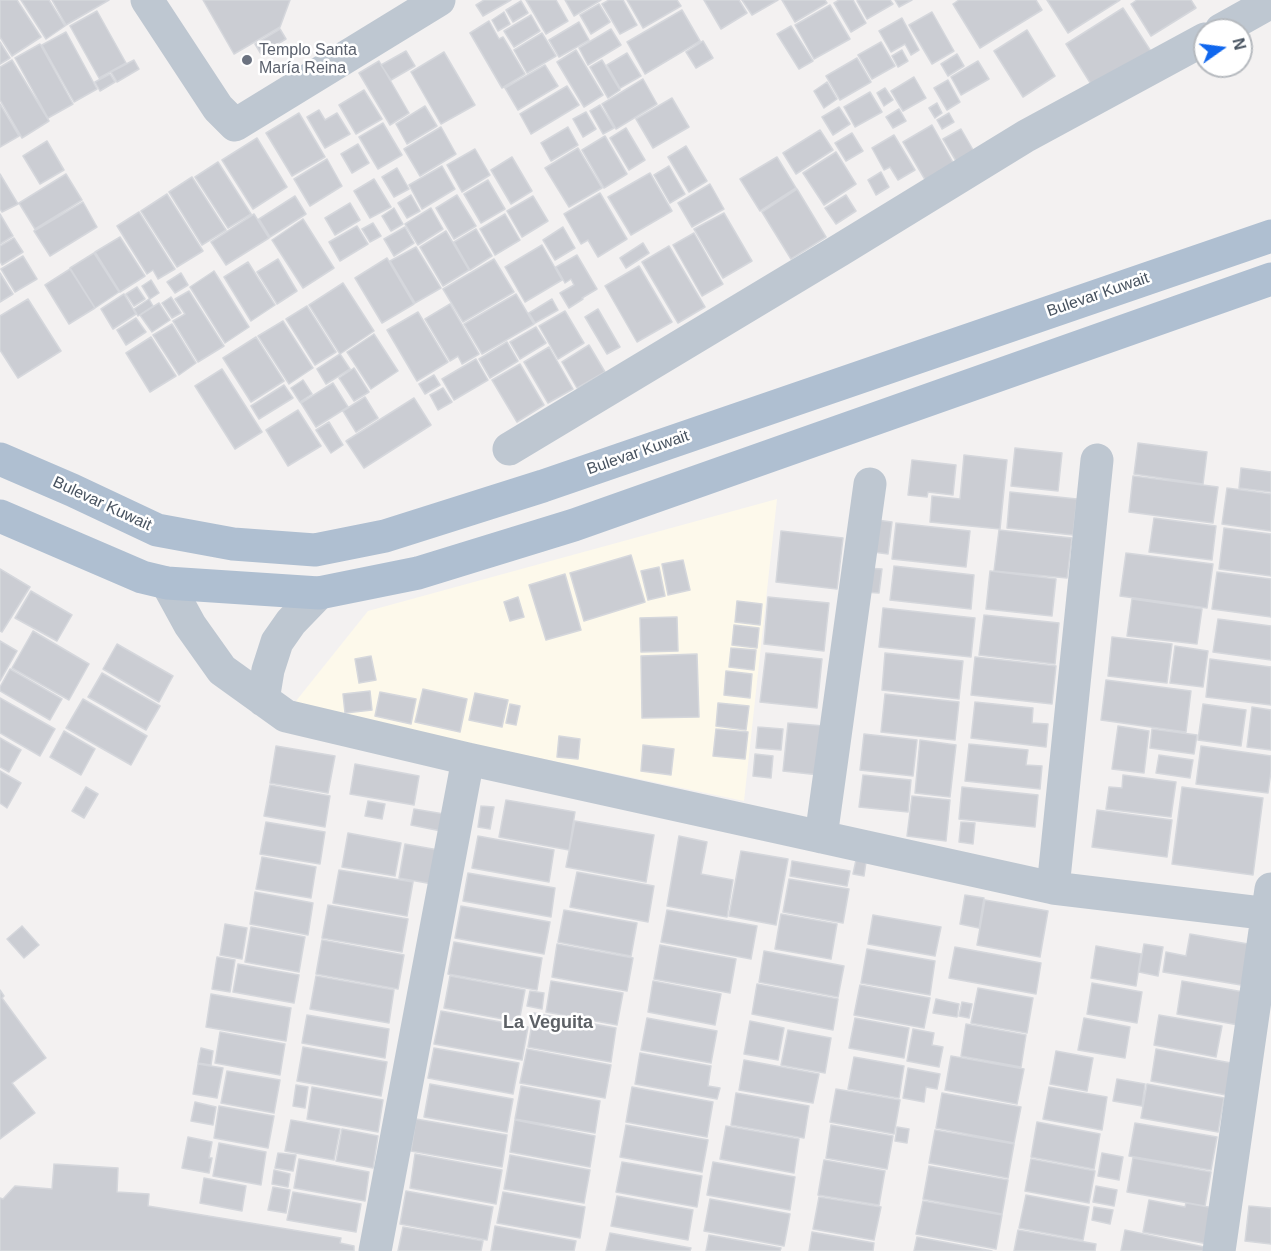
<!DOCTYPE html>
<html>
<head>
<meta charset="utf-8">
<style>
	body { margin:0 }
	#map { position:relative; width:1271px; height:1251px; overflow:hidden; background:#f3f1f1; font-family:Helvetica,sans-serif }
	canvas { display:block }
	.north { position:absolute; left:1193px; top:18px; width:60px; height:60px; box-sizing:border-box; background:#fff; border:2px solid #b6babf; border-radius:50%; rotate:76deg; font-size:16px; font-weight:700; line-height:24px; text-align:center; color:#485360 }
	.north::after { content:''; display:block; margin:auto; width:21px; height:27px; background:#1067ee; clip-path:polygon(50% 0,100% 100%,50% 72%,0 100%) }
</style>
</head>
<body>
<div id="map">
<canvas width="1271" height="1251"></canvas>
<div class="north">N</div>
</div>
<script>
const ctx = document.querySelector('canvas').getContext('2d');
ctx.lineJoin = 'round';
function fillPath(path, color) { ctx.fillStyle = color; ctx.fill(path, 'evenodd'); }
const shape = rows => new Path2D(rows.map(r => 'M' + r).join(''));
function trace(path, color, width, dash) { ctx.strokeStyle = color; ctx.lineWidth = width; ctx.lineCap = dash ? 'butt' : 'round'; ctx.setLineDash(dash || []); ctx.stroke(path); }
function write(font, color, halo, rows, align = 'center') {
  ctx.font = font + ' Helvetica,sans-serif'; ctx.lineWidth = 5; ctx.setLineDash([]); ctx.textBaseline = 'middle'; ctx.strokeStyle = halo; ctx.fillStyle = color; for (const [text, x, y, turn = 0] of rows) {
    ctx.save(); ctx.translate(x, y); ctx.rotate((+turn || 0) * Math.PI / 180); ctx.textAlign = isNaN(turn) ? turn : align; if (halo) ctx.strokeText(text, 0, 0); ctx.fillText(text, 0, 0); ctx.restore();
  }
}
fillPath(shape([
	[777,499,744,801,292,706,368,611]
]), '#fdf9eb');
const building = shape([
	[0,0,17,0,41,37,12,56,0,37,0,0],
	[21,0,49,0,65,26,46,39,21,0],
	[52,0,109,0,66,25,52,0],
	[203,0,290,0,280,27,234,54,203,0],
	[484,0,511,0,483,16,476,5,484,0],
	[526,0,556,0,568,21,546,34,526,0],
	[565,0,601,0,574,16,565,0],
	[609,0,623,0,637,25,620,34,602,4,609,0],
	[627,0,677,0,681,6,643,28,627,0],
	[704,0,739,0,747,13,721,29,704,0],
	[742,0,778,0,752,15,742,0],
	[782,0,825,0,827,3,795,22,782,0],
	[839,0,853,0,866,23,851,32,834,3,839,0],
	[859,0,890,0,893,4,867,19,857,1,859,0],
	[895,0,912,0,899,7,895,0],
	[959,0,1036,0,1042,10,980,48,953,4,959,0],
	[1047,0,1120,0,1068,33,1047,0],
	[1137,0,1191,0,1196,8,1151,36,1131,4,1137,0],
	[521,1,528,13,513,22,506,10,521,1],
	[599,4,610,22,591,34,580,15,599,4],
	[830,5,850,39,814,59,795,25,830,5],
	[1123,8,1152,53,1094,89,1066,44,1123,8],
	[682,10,700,41,645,74,627,42,682,10],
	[97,11,126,63,99,78,70,26,97,11],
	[504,12,510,24,498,31,492,20,504,12],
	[932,12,954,51,932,64,909,25,932,12],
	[531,15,540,31,514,47,504,31,531,15],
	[902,18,919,50,911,55,905,44,891,52,879,31,902,18],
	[489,21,499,39,503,37,525,74,502,88,470,33,489,21],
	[579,22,589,40,559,57,549,40,579,22],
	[791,26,813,61,799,69,777,34,791,26],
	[280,29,286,39,261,54,255,44,280,29],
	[611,29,621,45,588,65,579,48,611,29],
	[1027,30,1055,76,1023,97,994,51,1027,30],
	[66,32,97,89,74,102,42,45,66,32],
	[542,33,556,56,527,73,514,50,542,33],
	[703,41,713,58,696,68,686,52,703,41],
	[0,42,10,58,0,64,0,42],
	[881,42,895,66,872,79,858,55,881,42],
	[40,44,73,104,48,118,15,58,40,44],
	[576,50,603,95,584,107,557,62,576,50],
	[902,50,908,61,898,67,892,56,902,50],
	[406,51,415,66,391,80,381,65,406,51],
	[444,52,475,105,441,124,411,72,444,52],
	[627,53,641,76,620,88,607,65,627,53],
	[957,54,964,66,948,76,941,64,957,54],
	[857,58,871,82,840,100,826,76,857,58],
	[12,60,49,121,22,138,0,100,0,67,12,60],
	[134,60,139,69,117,82,111,72,134,60],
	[602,60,620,90,608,98,590,67,602,60],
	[379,61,409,113,390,125,359,73,379,61],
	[978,61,989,79,961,95,951,77,978,61],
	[545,65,558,86,518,110,505,88,545,65],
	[110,74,115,82,100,91,95,82,110,74],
	[914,77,926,98,903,111,891,91,914,77],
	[643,79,657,104,616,129,602,104,643,79],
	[948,80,960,102,947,110,934,88,948,80],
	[827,82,837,99,824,108,814,91,827,82],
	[567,86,579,105,531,134,520,114,567,86],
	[885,88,893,100,884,106,877,93,885,88],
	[364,90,382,119,356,134,339,105,364,90],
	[870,92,882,112,855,127,844,107,870,92],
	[672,98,689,127,653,148,636,119,672,98],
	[937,103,942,113,935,118,929,108,937,103],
	[0,104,19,136,0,147,0,104],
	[600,105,614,128,603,134,590,111,600,105],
	[425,106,437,126,407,144,396,124,425,106],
	[839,107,850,124,833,135,822,117,839,107],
	[899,109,906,121,893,128,886,117,899,109],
	[319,110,325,120,337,113,350,134,325,148,307,117,319,110],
	[586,112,596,129,583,137,573,119,586,112],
	[299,113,325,157,292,176,266,133,299,113],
	[949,113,954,122,942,129,937,120,949,113],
	[383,123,402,155,378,169,359,137,383,123],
	[932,125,955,166,927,183,903,142,932,125],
	[441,127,456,154,420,176,404,149,441,127],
	[568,127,578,145,551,161,541,143,568,127],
	[626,128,645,160,629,170,610,138,626,128],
	[961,129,976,155,959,166,943,139,961,129],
	[820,130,833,150,796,174,783,153,820,130],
	[852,133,863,151,846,161,835,143,852,133],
	[894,135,915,170,898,180,890,167,884,170,872,148,894,135],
	[605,136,627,174,604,188,582,150,605,136],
	[257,138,287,187,253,209,222,160,257,138],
	[47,141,64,170,40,184,23,156,47,141],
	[358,144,369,163,352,173,341,154,358,144],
	[686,146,707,181,689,192,668,157,686,146],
	[578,148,602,188,569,207,545,168,578,148],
	[475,149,490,175,462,192,447,165,475,149],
	[836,152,856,184,824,205,803,173,836,152],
	[512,157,532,191,511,204,491,170,512,157],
	[777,157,796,188,760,211,740,179,777,157],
	[327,159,342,186,310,206,294,179,327,159],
	[218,162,251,214,228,228,195,177,218,162],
	[442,166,455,189,422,209,409,185,442,166],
	[669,166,685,194,670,203,654,175,669,166],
	[397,168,409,189,394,197,382,177,397,168],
	[881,172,889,187,876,195,868,180,881,172],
	[650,173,672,211,631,235,608,197,650,173],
	[0,174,18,204,2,212,0,209,0,174],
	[66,174,82,200,35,229,19,203,66,174],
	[192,177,226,230,202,245,169,192,192,177],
	[374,179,391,207,370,218,354,191,374,179],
	[488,180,505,209,481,223,464,194,488,180],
	[710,184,724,209,692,227,678,203,710,184],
	[797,189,826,237,791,259,762,212,797,189],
	[600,193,627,239,598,257,588,240,581,244,564,214,600,193],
	[167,194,203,251,177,267,141,211,167,194],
	[411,195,420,211,407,218,398,203,411,195],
	[457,195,476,226,454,239,436,208,457,195],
	[846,195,856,211,836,224,825,208,846,195],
	[295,196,306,214,270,237,259,219,295,196],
	[533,196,548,221,522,237,507,211,533,196],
	[83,202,97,227,50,256,34,231,83,202],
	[350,203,360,220,335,235,325,218,350,203],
	[394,208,403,224,391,231,382,216,394,208],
	[431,208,443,229,418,245,405,224,431,208],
	[139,212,175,269,158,279,153,270,147,274,117,226,139,212],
	[724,213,752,261,723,278,694,229,724,213],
	[0,214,13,236,0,244,0,214],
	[254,214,269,238,226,265,211,242,254,214],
	[505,214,520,240,495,255,480,229,505,214],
	[303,219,334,268,303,288,272,240,303,219],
	[373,223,381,236,370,242,362,229,373,223],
	[357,226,368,244,340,261,329,242,357,226],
	[405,227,414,243,394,256,384,239,405,227],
	[563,227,575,248,555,260,543,240,563,227],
	[476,229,492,256,470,270,454,242,476,229],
	[446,231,469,270,443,286,420,247,446,231],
	[694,233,723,284,702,296,673,245,694,233],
	[120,237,145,276,120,292,95,252,120,237],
	[14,238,23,252,2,265,0,261,0,246,14,238],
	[643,243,649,253,626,268,620,258,643,243],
	[542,245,562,280,525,302,505,267,542,245],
	[669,246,705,307,678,323,642,262,669,246],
	[416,247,441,288,415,303,390,261,416,247],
	[94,253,119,292,95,308,70,268,94,253],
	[577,255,597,289,582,298,583,299,569,308,560,293,574,285,571,279,565,283,556,267,577,255],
	[23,256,37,279,15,292,1,269,23,256],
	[387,258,414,304,382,323,355,278,387,258],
	[278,259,297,291,277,304,257,272,278,259],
	[494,259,514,292,463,322,443,289,494,259],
	[248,262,275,305,251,321,224,277,248,262],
	[639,266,672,322,637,342,605,286,639,266],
	[70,269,95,308,69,324,45,285,70,269],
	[214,271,249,327,225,343,190,287,214,271],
	[0,273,13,294,0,302,0,273],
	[181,273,188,285,175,293,167,282,181,273],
	[151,280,159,293,150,299,142,286,151,280],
	[343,283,374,331,340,354,309,305,343,283],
	[137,287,145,299,134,306,126,294,137,287],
	[189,291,224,346,198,362,173,321,185,314,175,299,189,291],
	[124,294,136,314,113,329,101,309,124,294],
	[516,294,534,324,482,354,464,324,516,294],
	[171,297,181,313,172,318,162,303,171,297],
	[28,299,61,351,18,378,0,350,0,316,28,299],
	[149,299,153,306,138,316,134,309,149,299],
	[552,299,558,310,535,323,529,313,552,299],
	[159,303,170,320,152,332,140,315,159,303],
	[450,304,479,354,462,364,458,356,450,361,425,319,450,304],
	[307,306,336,352,315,365,286,319,307,306],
	[598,309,620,347,607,354,585,317,598,309],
	[565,311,584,343,558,359,539,326,565,311],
	[418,312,448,362,417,381,387,330,418,312],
	[136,318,146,332,126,345,117,330,136,318],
	[283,321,313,368,289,384,258,336,283,321],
	[172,324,196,363,179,375,153,335,172,324],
	[536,327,546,343,520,359,510,342,536,327],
	[374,334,398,371,371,389,347,352,374,334],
	[151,337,176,376,150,392,126,353,151,337],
	[256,337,284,381,251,402,223,358,256,337],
	[507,342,518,361,490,378,479,359,507,342],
	[589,345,605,372,577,388,562,362,589,345],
	[549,347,573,389,548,403,524,362,549,347],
	[340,354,350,369,326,384,317,369,340,354],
	[476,359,488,380,454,400,442,379,476,359],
	[520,364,544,405,517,422,492,380,520,364],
	[354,368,369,392,354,401,339,378,354,368],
	[222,369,262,432,235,449,195,386,222,369],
	[434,375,440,385,425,394,419,384,434,375],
	[303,380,312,394,300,402,291,388,303,380],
	[333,383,348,407,316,427,301,403,333,383],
	[284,385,293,398,259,419,251,406,284,385],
	[443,388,452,402,438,410,430,395,443,388],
	[365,397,378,418,356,432,343,411,365,397],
	[414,398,431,425,364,468,346,441,414,398],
	[298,410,321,446,288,466,266,430,298,410],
	[329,422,343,445,331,453,316,430,329,422],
	[1138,443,1207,452,1203,484,1134,474,1138,443],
	[1015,448,1062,453,1058,491,1011,486,1015,448],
	[964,455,1007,460,1000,529,930,522,932,496,960,499,964,455],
	[912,460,956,465,953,495,928,492,927,497,908,495,912,460],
	[1241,468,1271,472,1271,492,1239,488,1241,468],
	[1133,476,1218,487,1213,523,1129,512,1133,476],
	[1227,488,1271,494,1271,531,1222,524,1227,488],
	[1010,492,1077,499,1073,535,1007,528,1010,492],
	[1154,518,1216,526,1212,560,1149,552,1154,518],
	[877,520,892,522,888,554,873,552,877,520],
	[896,523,970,531,966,567,892,559,896,523],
	[1224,528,1271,534,1271,576,1219,569,1224,528],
	[999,530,1072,538,1067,578,994,571,999,530],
	[781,531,843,538,837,589,776,582,781,531],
	[1126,553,1213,564,1207,608,1120,596,1126,553],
	[631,555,645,602,584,621,570,573,631,555],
	[683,560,690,590,668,595,662,564,683,560],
	[894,566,974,575,971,609,890,600,894,566],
	[659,567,665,596,648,600,641,571,659,567],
	[866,568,882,569,879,593,863,592,866,568],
	[0,569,30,587,2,632,0,631,0,569],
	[990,571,1056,579,1052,616,986,609,990,571],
	[1217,572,1271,579,1271,617,1212,609,1217,572],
	[565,574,581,630,546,640,529,585,565,574],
	[31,591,72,615,57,641,15,618,31,591],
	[518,597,524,617,510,621,504,602,518,597],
	[768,597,829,603,824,651,764,644,768,597],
	[1132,599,1202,609,1197,644,1127,636,1132,599],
	[737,601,762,604,760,625,735,622,737,601],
	[883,608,975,618,971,657,879,647,883,608],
	[984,615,1059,623,1055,664,979,655,984,615],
	[677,617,678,651,641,652,640,618,677,617],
	[1218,619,1271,626,1271,660,1213,652,1218,619],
	[734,625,759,628,757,648,732,645,734,625],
	[33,631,89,664,69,700,12,668,33,631],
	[1112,637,1172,644,1167,683,1108,676,1112,637],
	[0,641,17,651,0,681,0,641],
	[117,644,173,676,159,702,103,669,117,644],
	[1175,646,1208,651,1203,687,1170,683,1175,646],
	[731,648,756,650,754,670,729,667,731,648],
	[766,653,822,659,817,708,760,702,766,653],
	[885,653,963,661,959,699,882,690,885,653],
	[697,654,699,717,642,718,641,656,697,654],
	[371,656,376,680,359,683,355,659,371,656],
	[975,657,1056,666,1052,704,971,695,975,657],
	[1210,659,1271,667,1271,705,1206,697,1210,659],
	[10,669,62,699,50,720,0,691,0,687,10,669],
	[726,671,752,674,750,698,724,695,726,671],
	[102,673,160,706,146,730,88,697,102,673],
	[1106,680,1191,691,1186,732,1101,720,1106,680],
	[423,689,467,699,460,732,415,722,423,689],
	[370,691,372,710,345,713,343,694,370,691],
	[380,692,416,699,411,724,375,716,380,692],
	[475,693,508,700,502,727,469,720,475,693],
	[885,694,959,702,955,740,881,732,885,694],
	[0,698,55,729,40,756,0,733,0,698],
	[83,699,147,736,131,765,66,728,83,699],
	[975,702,1033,708,1032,723,1048,724,1046,747,971,738,975,702],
	[718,703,749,706,746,730,716,726,718,703],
	[510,704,520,706,516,725,506,723,510,704],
	[1203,704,1246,710,1241,746,1198,740,1203,704],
	[1252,707,1271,710,1271,750,1247,747,1252,707],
	[788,723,824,726,819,775,783,771,788,723],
	[1118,726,1149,731,1144,773,1112,769,1118,726],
	[758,727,783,729,781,750,756,748,758,727],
	[716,729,748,732,745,759,713,756,716,729],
	[1152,729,1197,735,1194,754,1150,748,1152,729],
	[64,731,95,749,81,775,50,757,64,731],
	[864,734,917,740,913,776,860,770,864,734],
	[559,736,580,739,578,759,557,757,559,736],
	[0,738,21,750,9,772,0,767,0,738],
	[920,740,956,745,950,797,915,793,920,740],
	[969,744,1028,750,1026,765,1042,766,1040,789,965,781,969,744],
	[643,745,674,749,671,775,641,771,643,745],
	[276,746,335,756,328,793,270,783,276,746],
	[1201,746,1271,756,1271,771,1268,793,1196,784,1201,746],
	[755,754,773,756,771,778,753,776,755,754],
	[1159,755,1193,760,1190,778,1156,773,1159,755],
	[355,764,419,776,414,805,350,794,355,764],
	[0,771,21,783,7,808,0,803,0,771],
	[863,775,911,780,908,812,859,807,863,775],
	[1123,775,1176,782,1171,817,1106,809,1109,787,1122,788,1123,775],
	[270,785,330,796,325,827,264,816,270,785],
	[86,787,98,794,84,818,72,811,86,787],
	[962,787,1038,795,1035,827,959,819,962,787],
	[1182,787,1263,798,1253,875,1172,864,1182,787],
	[912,796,950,800,946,841,907,836,912,796],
	[506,800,575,812,569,850,499,837,506,800],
	[368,801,385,804,382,819,365,816,368,801],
	[481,806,494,807,490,829,478,827,481,806],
	[414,809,444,814,441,831,411,825,414,809],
	[1097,810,1172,820,1167,857,1092,847,1097,810],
	[575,821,654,835,646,882,566,867,575,821],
	[266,822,325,832,320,864,260,854,266,822],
	[961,822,975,823,973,844,959,842,961,822],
	[348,833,401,843,395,876,342,867,348,833],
	[478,836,554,850,549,882,472,868,478,836],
	[679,836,707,842,701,874,733,880,727,917,667,906,679,836],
	[405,844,444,851,438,885,399,878,405,844],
	[741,851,788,859,776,925,729,916,741,851],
	[262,857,316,867,311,898,256,889,262,857],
	[856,860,866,862,864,876,853,874,856,860],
	[792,861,850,871,847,886,790,876,792,861],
	[339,870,413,882,407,916,333,903,339,870],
	[577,872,654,886,648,922,570,907,577,872],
	[468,873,555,888,551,917,463,901,468,873],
	[789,879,849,889,843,923,783,912,789,879],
	[255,892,313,903,308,935,250,924,255,892],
	[965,895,984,898,979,928,960,924,965,895],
	[985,900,1048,911,1040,957,977,945,985,900],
	[328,905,408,919,402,952,322,938,328,905],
	[461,906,550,922,544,954,455,938,461,906],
	[564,910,637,923,631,956,558,942,564,910],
	[667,910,757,926,751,959,661,942,667,910],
	[781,914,837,924,831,959,775,949,781,914],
	[873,915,941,927,935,956,868,944,873,915],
	[225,924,247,928,242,959,220,955,225,924],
	[22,926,39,945,24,958,7,939,22,926],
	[251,927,305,937,299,972,245,962,251,927],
	[1190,934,1254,945,1247,986,1163,972,1166,952,1186,956,1190,934],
	[322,940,404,955,398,989,316,974,322,940],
	[454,942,542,958,537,990,448,974,454,942],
	[557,944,633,958,627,991,552,977,557,944],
	[1144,944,1163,947,1158,976,1139,972,1144,944],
	[660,945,736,959,730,993,654,979,660,945],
	[1096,946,1141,954,1136,986,1091,978,1096,946],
	[955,947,1041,963,1036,994,949,978,955,947],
	[867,949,935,961,930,995,861,983,867,949],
	[764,951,844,966,838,997,759,982,764,951],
	[217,957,235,960,230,992,212,989,217,957],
	[238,964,299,975,294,1003,233,992,238,964],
	[316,976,394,990,389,1023,310,1009,316,976],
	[450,976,525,990,519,1022,444,1008,450,976],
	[551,981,623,993,617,1025,546,1012,551,981],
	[653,981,721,994,715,1025,648,1012,653,981],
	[1182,981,1249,993,1244,1026,1177,1014,1182,981],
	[1092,983,1142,992,1137,1023,1087,1014,1092,983],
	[757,984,838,999,833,1030,752,1014,757,984],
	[860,985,930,998,924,1028,854,1015,860,985],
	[978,988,1033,998,1027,1033,971,1023,978,988],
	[0,990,4,996,2,998,46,1058,12,1083,35,1113,0,1139,0,990],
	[530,991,544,993,542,1009,527,1006,530,991],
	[211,994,291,1008,286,1041,206,1027,211,994],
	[936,999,959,1004,957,1017,933,1013,936,999],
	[962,1002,972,1004,969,1018,959,1016,962,1002],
	[441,1011,528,1027,522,1060,434,1044,441,1011],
	[534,1013,616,1028,611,1062,528,1047,534,1013],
	[307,1015,389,1029,385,1058,302,1043,307,1015],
	[1159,1015,1222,1026,1216,1057,1154,1045,1159,1015],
	[647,1018,717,1031,711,1063,641,1050,647,1018],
	[855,1018,909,1028,904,1058,849,1048,855,1018],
	[1084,1018,1130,1027,1125,1058,1078,1050,1084,1018],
	[750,1021,784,1028,778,1060,744,1054,750,1021],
	[966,1024,1026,1035,1021,1067,961,1056,966,1024],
	[913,1029,934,1033,932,1045,943,1047,939,1067,907,1061,913,1029],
	[788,1030,831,1038,825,1073,781,1065,788,1030],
	[220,1032,285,1044,280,1075,215,1063,220,1032],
	[303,1047,387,1062,381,1096,297,1081,303,1047],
	[201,1048,213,1051,211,1065,198,1063,201,1048],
	[434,1048,519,1063,513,1094,428,1078,434,1048],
	[527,1049,611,1065,605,1098,520,1083,527,1049],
	[1156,1049,1231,1063,1226,1095,1151,1081,1156,1049],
	[1056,1051,1093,1058,1087,1091,1050,1084,1056,1051],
	[640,1053,711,1066,708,1086,720,1088,717,1099,635,1084,640,1053],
	[951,1056,1024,1069,1017,1104,945,1090,951,1056],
	[854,1057,904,1066,899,1098,848,1089,854,1057],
	[744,1060,819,1074,813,1103,739,1090,744,1060],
	[198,1064,223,1068,217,1098,193,1094,198,1064],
	[908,1068,940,1074,937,1089,926,1087,924,1102,903,1098,908,1068],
	[227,1071,280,1080,274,1113,221,1103,227,1071],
	[1117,1079,1145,1084,1142,1106,1113,1101,1117,1079],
	[430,1084,513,1099,507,1132,424,1117,430,1084],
	[1147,1084,1224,1098,1218,1132,1141,1118,1147,1084],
	[296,1085,308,1087,305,1108,293,1106,296,1085],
	[521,1086,600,1101,595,1133,515,1119,521,1086],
	[312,1087,383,1100,378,1132,307,1119,312,1087],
	[632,1087,713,1102,707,1137,626,1122,632,1087],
	[1049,1087,1107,1097,1102,1130,1043,1119,1049,1087],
	[836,1089,900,1100,894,1134,830,1122,836,1089],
	[736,1093,809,1106,804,1138,731,1125,736,1093],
	[942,1093,1021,1107,1014,1143,936,1128,942,1093],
	[195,1102,216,1107,213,1125,191,1121,195,1102],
	[219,1106,274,1116,268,1148,214,1138,219,1106],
	[416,1119,507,1135,502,1167,411,1151,416,1119],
	[291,1120,340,1129,334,1160,285,1151,291,1120],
	[515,1120,595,1136,590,1167,510,1152,515,1120],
	[1037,1122,1100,1134,1094,1169,1031,1157,1037,1122],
	[1135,1123,1217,1137,1211,1170,1129,1156,1135,1123],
	[626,1125,708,1140,702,1172,620,1157,626,1125],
	[831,1125,893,1136,887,1169,826,1158,831,1125],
	[726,1126,799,1139,794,1173,720,1159,726,1126],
	[897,1127,909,1129,907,1143,895,1141,897,1127],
	[342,1129,378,1136,373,1168,336,1161,342,1129],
	[935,1130,1014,1144,1008,1178,929,1163,935,1130],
	[188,1137,212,1142,209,1158,212,1158,209,1173,182,1168,188,1137],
	[219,1143,266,1152,261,1185,213,1176,219,1143],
	[278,1153,296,1155,293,1171,275,1168,278,1153],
	[1102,1153,1123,1157,1119,1180,1098,1176,1102,1153],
	[415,1154,502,1170,496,1204,410,1188,415,1154],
	[510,1155,590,1170,584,1203,504,1189,510,1155],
	[1133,1158,1211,1172,1205,1206,1127,1192,1133,1158],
	[299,1159,369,1172,365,1201,294,1188,299,1159],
	[1031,1159,1095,1171,1089,1203,1025,1191,1031,1159],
	[824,1160,885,1171,879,1205,818,1195,824,1160],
	[622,1162,702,1176,697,1207,616,1192,622,1162],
	[713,1162,795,1177,790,1210,707,1195,713,1162],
	[54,1164,118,1168,117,1192,149,1194,148,1206,341,1238,340,1243,354,1246,354,1251,0,1251,0,1198,3,1199,15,1186,52,1189,54,1164],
	[929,1166,1008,1180,1002,1214,923,1199,929,1166],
	[274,1170,290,1174,288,1187,272,1184,274,1170],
	[204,1178,246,1186,242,1211,200,1203,204,1178],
	[1096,1186,1117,1190,1114,1206,1093,1202,1096,1186],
	[273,1187,290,1190,286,1213,268,1210,273,1187],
	[406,1191,493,1207,487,1240,400,1224,406,1191],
	[293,1192,361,1204,356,1232,287,1220,293,1192],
	[503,1192,585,1207,580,1238,497,1223,503,1192],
	[1026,1195,1089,1207,1083,1240,1019,1228,1026,1195],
	[617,1196,693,1210,688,1240,611,1226,617,1196],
	[819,1197,881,1207,874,1240,813,1229,819,1197],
	[710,1199,790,1214,784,1246,704,1231,710,1199],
	[1149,1200,1185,1207,1186,1203,1214,1208,1208,1244,1143,1232,1149,1200],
	[923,1201,1002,1215,996,1249,916,1234,923,1201],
	[1249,1206,1271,1208,1271,1244,1245,1241,1249,1206],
	[1094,1207,1113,1210,1110,1224,1092,1220,1094,1207],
	[495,1226,576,1241,574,1251,491,1251,495,1226],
	[403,1227,483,1241,481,1251,398,1251,403,1227],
	[1018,1230,1096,1244,1095,1251,1014,1251,1018,1230],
	[1125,1230,1204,1247,1203,1251,1121,1251,1125,1230],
	[812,1232,874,1243,873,1251,809,1251,812,1232],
	[610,1233,691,1248,690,1251,606,1251,610,1233],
	[709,1235,781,1248,780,1251,706,1251,709,1235],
	[917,1237,992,1251,914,1251,917,1237]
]);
fillPath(building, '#cbcdd3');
trace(building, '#d5d7dc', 1.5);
trace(shape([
	[147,0,218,108,235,125,439,0],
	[1221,30,1271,2],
	[509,449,840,250,1026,136,1205,39],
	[167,583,190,625,222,670,286,716,468,759,1053,888,1271,914],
	[263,700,268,670,277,642,291,622,319,593],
	[821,837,870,484],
	[1053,888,1097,460],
	[375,1251,468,759],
	[1219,1251,1271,889]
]), '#bec7d1', 33);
trace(shape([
	[0,459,72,490,157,530,233,544,315,550,385,536,543,486,1271,236],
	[0,516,142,577,167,583,319,593,418,573,574,525,1271,279]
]), '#afbfd1', 33);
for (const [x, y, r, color] of [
	[247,60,6,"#6b7280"]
]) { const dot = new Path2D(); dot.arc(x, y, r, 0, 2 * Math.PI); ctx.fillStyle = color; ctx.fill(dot); trace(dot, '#fff', 2); }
write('16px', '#5b616d', '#fff', [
	["Templo Santa",259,51],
	["María Reina",259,69]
], 'left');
write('16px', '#485360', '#fff', [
	["Bulevar Kuwait",1098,295,-19],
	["Bulevar Kuwait",638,453,-19],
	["Bulevar Kuwait",102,504,25]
]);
write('bold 18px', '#5d6166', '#fff', [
	["La Veguita",548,1023]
]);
</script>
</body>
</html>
